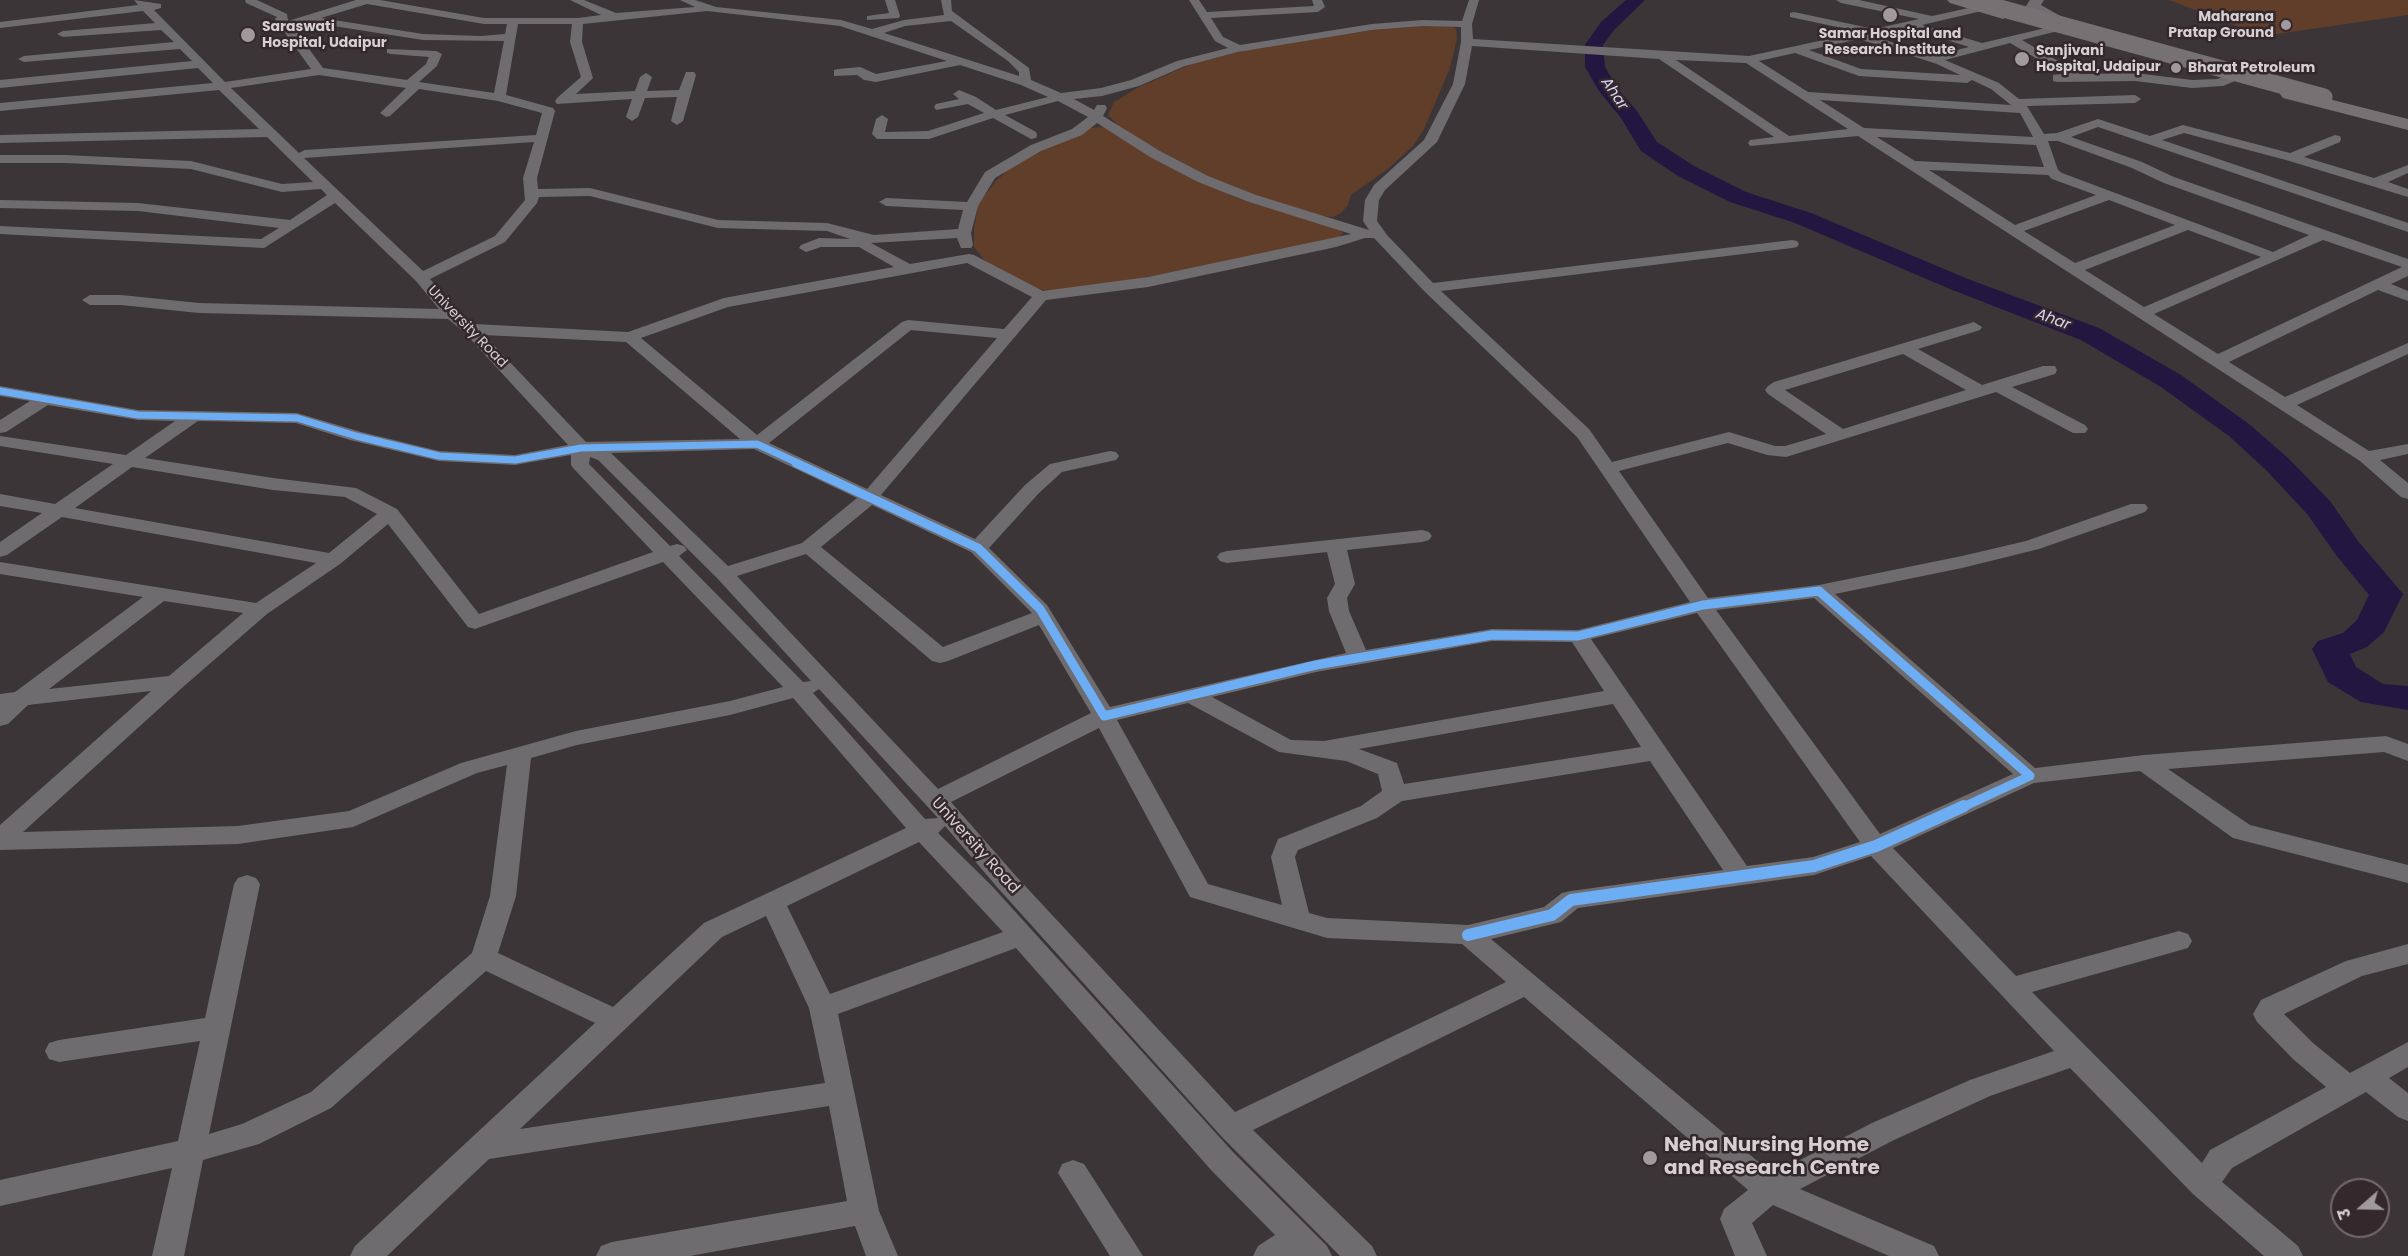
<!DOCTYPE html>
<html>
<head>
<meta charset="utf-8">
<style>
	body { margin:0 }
	#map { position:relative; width:2408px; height:1256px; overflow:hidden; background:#3b3538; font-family:Poppins,"Noto Sans Devanagari",sans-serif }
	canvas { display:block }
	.north { position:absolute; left:2330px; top:1178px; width:60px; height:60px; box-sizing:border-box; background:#34282d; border:2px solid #756b6f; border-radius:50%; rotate:250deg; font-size:16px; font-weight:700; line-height:24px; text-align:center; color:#d7d0d3 }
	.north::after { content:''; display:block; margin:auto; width:21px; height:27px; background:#a09a9d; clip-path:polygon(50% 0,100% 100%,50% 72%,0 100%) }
</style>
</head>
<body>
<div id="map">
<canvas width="2408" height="1256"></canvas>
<div class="north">उ</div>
</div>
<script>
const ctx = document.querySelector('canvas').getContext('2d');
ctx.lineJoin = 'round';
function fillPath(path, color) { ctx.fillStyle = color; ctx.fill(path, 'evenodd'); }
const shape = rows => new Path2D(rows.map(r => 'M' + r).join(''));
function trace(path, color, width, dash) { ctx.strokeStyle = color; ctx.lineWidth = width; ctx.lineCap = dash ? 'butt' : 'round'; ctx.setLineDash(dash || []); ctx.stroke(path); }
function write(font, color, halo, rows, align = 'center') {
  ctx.font = font + ' Poppins,sans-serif'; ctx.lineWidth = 5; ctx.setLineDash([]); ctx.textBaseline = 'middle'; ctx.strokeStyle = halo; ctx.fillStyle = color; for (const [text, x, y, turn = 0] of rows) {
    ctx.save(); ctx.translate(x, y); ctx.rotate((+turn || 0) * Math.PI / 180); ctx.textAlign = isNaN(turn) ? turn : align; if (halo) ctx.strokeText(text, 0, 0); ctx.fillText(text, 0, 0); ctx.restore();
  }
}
fillPath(shape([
	[2169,0,2408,0,2408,15,2263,36],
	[1423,26,1452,26,1456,29,1457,38,1450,68,1424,129,1413,146,1389,168,1351,195,1348,205,1341,213,1333,217,1315,215,1265,200,1207,176,1144,142,1118,125,1108,115,1114,102,1139,87,1194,63,1264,46,1375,30],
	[1100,127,1108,128,1159,161,1239,199,1338,228,1343,233,1339,237,1298,248,1106,285,1045,291,1023,283,986,262,974,247,974,229,978,204,995,182,1015,163,1090,128]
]), '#603e2a');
fillPath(shape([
	[1626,0,1645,0,1614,30,1603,45,1605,67,1617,88,1637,111,1657,142,1694,166,1746,192,1811,213,1968,279,2099,328,2181,375,2249,424,2288,458,2330,501,2358,541,2403,594,2384,632,2367,647,2350,654,2356,667,2383,684,2408,686,2408,710,2361,702,2328,682,2312,649,2318,641,2343,633,2357,620,2369,595,2336,555,2308,515,2266,470,2229,436,2161,387,2081,340,1950,289,1795,223,1730,202,1678,176,1641,151,1621,118,1599,91,1585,67,1585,45,1601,22,1626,0]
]), '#221741');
fillPath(shape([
	[134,0,161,4,161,8,154,10,225,82,311,69,275,19,277,17,246,3,245,0,257,0,287,14,288,21,356,0,380,0,484,18,578,18,601,15,570,0,584,0,616,13,695,7,680,0,695,0,716,7,841,20,872,29,904,20,944,15,941,0,951,0,952,11,1029,68,1031,80,1061,93,1101,88,1131,80,1177,61,1228,48,1215,41,1189,0,1199,0,1207,12,1314,6,1312,0,1322,0,1325,7,1318,12,1211,18,1223,37,1240,45,1372,24,1423,20,1462,21,1469,0,1479,0,1472,24,1473,39,1749,56,1861,32,1790,17,1790,13,1794,12,1874,29,1919,19,1841,3,1836,0,1859,0,1932,16,1982,5,1987,8,1986,10,1922,25,1982,43,2054,26,2058,27,2058,31,2022,40,2080,74,2135,73,2192,80,2217,79,2231,74,2235,75,2235,81,2223,86,2192,88,2135,81,2057,82,2053,81,2053,75,2063,74,2010,43,1945,60,1999,83,2019,99,2135,95,2141,99,2135,103,2027,106,2044,134,2057,133,2098,119,2150,136,2183,125,2290,153,2335,135,2340,136,2341,139,2340,142,2304,157,2374,178,2408,165,2408,173,2388,182,2408,189,2408,197,2286,160,2184,133,2162,140,2408,223,2408,232,2098,127,2071,137,2142,162,2174,177,2408,259,2408,276,2391,284,2408,291,2408,301,2378,290,2229,362,2285,397,2408,343,2408,354,2297,405,2369,451,2408,444,2408,454,2380,460,2408,483,2408,499,2401,497,2360,461,1858,136,1750,146,1748,143,1750,140,1774,137,1659,59,1472,46,1465,84,1437,142,1385,190,1379,200,1377,221,1387,235,1433,283,1792,240,1797,241,1799,244,1797,247,1792,248,1441,291,1589,429,1612,462,1729,432,1775,446,1785,446,1826,434,1768,394,1765,390,1768,386,1774,382,1974,322,1982,327,1980,330,1918,349,1982,385,2043,366,2055,366,2057,370,2055,374,2012,387,2085,425,2088,429,2085,433,2073,433,1996,392,1786,457,1767,455,1728,443,1619,471,1708,598,1819,585,1962,556,2026,541,2131,504,2145,504,2148,508,2145,512,2039,549,1962,568,1835,594,2035,768,2144,755,2386,736,2408,744,2408,761,2384,752,2168,769,2250,825,2408,865,2408,883,2233,838,2140,771,2034,783,1893,848,2016,976,2179,931,2188,934,2192,941,2188,948,2032,992,2202,1163,2210,1150,2326,1087,2293,1059,2257,1022,2253,1014,2261,1000,2346,961,2408,944,2408,964,2362,976,2284,1014,2313,1043,2350,1073,2408,1042,2408,1067,2389,1078,2408,1093,2408,1121,2398,1117,2366,1092,2232,1168,2222,1182,2298,1246,2303,1256,2264,1256,2193,1194,2070,1068,1990,1096,1892,1141,1800,1189,1934,1246,1939,1256,1889,1256,1773,1205,1752,1223,1767,1256,1735,1256,1720,1219,1724,1209,1748,1190,1524,997,1253,1130,1372,1246,1377,1256,1340,1256,1221,1136,997,887,945,826,938,833,991,885,1233,1152,1327,1246,1332,1256,1253,1256,1258,1246,1275,1235,1211,1170,1016,948,838,1014,879,1211,898,1256,866,1256,855,1226,690,1256,596,1256,601,1246,612,1242,847,1201,829,1106,489,1159,387,1256,350,1256,355,1246,595,1023,486,971,331,1108,259,1144,203,1160,184,1256,152,1256,172,1168,0,1206,0,1180,178,1141,200,1041,59,1062,49,1059,45,1051,49,1043,59,1040,205,1018,234,884,238,878,247,875,256,878,260,884,209,1134,242,1124,311,1092,472,953,490,896,507,765,477,773,353,827,238,844,0,850,0,825,151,691,28,705,8,724,0,726,0,694,15,692,143,597,0,574,0,562,256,603,316,563,62,517,7,555,0,557,0,542,42,513,0,506,0,494,55,504,113,464,0,446,0,436,126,455,175,421,138,420,48,405,6,432,0,433,0,420,30,401,0,396,0,386,138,410,297,413,361,432,439,451,515,455,568,445,464,332,448,319,199,313,121,305,90,305,82,300,90,295,121,295,199,303,439,309,416,281,335,203,264,248,0,234,0,226,261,239,279,228,138,211,0,208,0,200,138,203,290,220,327,195,321,189,282,192,191,169,65,163,0,163,0,155,65,155,191,161,282,184,313,182,267,137,0,143,0,135,259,129,219,90,0,111,0,103,213,83,198,68,0,88,0,80,192,61,180,49,24,62,18,59,24,56,174,42,161,30,63,37,57,34,63,31,155,23,143,11,0,28,0,22,138,5,134,0],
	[367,4,484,24,507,24,505,34,481,36,423,34,321,18,367,4],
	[707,11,840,26,947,61,876,74,860,67,838,69,834,70,834,76,857,75,864,80,876,82,960,65,1021,85,1048,97,996,110,976,97,959,90,953,94,959,99,936,104,934,107,936,110,968,104,984,113,928,131,885,132,888,119,882,115,876,119,872,134,877,139,929,139,993,118,1031,139,1036,138,1037,135,1036,132,1005,115,1058,101,1088,117,1072,129,1031,145,985,172,967,202,886,198,879,202,886,206,963,210,958,229,874,235,827,223,718,220,590,188,538,189,537,178,555,111,553,108,506,95,518,24,572,24,570,42,581,77,557,98,555,101,557,104,632,99,626,117,632,121,638,117,645,98,677,97,671,121,677,125,683,121,696,75,694,72,686,72,679,90,647,91,652,77,646,73,640,77,635,91,576,94,593,78,582,42,583,24,707,11],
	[951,21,1008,61,1019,72,1019,76,884,33,905,26,951,21],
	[308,22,423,40,504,41,494,93,419,82,437,66,442,54,436,51,387,49,387,53,391,54,429,57,426,64,407,80,323,68,293,27,308,22],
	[1423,26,1461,27,1461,42,1453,84,1424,140,1374,185,1365,200,1363,221,1369,230,1256,195,1208,176,1160,151,1103,116,1107,108,1105,105,1097,105,1094,110,1074,99,1102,96,1139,86,1185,66,1238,52,1372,30,1423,26],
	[1909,28,1969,47,1933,56,1873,36,1909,28],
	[1859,39,1937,64,1960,75,1861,69,1809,50,1859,39],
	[1795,53,1859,76,1967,83,1972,80,1991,89,2011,105,1808,92,1759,61,1795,53],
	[1676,60,1746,63,1848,129,1789,136,1676,60],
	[319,75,406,88,380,113,386,117,390,116,419,89,498,101,542,113,536,135,305,150,299,153,231,88,319,75],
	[1820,100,2020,113,2033,137,1864,128,1820,100],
	[1097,123,1150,157,1198,182,1246,201,1351,234,1148,277,1043,291,974,255,969,254,910,264,871,243,957,238,961,248,971,248,973,245,971,233,978,206,995,178,1041,151,1082,135,1097,123],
	[1877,137,2036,145,2044,167,1915,161,1877,137],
	[2048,141,2058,141,2132,168,2164,183,2309,235,2273,252,2062,173,2058,170,2048,141],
	[534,142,523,178,525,200,495,236,423,271,304,158,534,142],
	[1929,170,2048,175,2052,179,2096,195,2015,225,1929,170],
	[590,196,718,228,827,231,850,239,819,238,801,245,799,248,806,252,821,247,859,247,894,267,724,298,628,332,474,324,458,311,430,279,505,242,537,203,539,197,590,196],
	[2109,200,2175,225,2075,263,2024,231,2109,200],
	[2188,230,2261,257,2144,307,2085,270,2188,230],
	[1365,238,1374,238,1424,291,1577,437,1690,602,1578,630,1492,629,1366,650,1349,611,1347,598,1355,584,1347,550,1422,542,1429,540,1432,536,1429,532,1422,530,1227,551,1220,553,1217,557,1220,561,1227,563,1327,552,1335,584,1327,598,1329,611,1346,653,1110,707,1047,605,989,548,1039,493,1062,472,1116,460,1119,456,1116,452,1110,451,1050,464,1025,485,975,539,881,495,1046,300,1148,287,1336,247,1365,238],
	[2323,240,2402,267,2218,354,2154,314,2323,240],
	[967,263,1032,297,1004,329,908,320,902,322,757,435,641,338,728,307,967,263],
	[911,330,997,338,867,489,769,443,911,330],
	[484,335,626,342,740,439,586,442,484,335],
	[1903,354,1966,390,1843,429,1785,390,1903,354],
	[198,421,296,423,350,440,439,461,515,465,571,455,571,465,574,469,653,552,479,614,397,509,356,488,273,478,145,458,198,421],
	[754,449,857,498,802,543,728,566,611,453,754,449],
	[590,457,598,460,717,578,811,681,803,682,679,556,687,550,684,546,677,544,670,546,589,464,590,457],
	[132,467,273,490,345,497,377,514,329,553,75,508,132,467],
	[872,505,971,552,1032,613,943,647,821,547,872,505],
	[388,524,468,627,475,629,663,562,783,687,730,701,576,731,461,763,349,811,238,826,23,832,183,687,267,614,340,564,388,524],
	[806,554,932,661,940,663,948,661,1039,625,1091,713,938,789,737,576,806,554],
	[1814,598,2013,774,1880,834,1716,610,1814,598],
	[164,601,243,613,169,676,49,689,164,601],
	[1697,613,1713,635,1860,842,1813,857,1747,866,1591,639,1697,613],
	[1492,641,1572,642,1604,691,1324,741,1291,740,1212,697,1316,672,1492,641],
	[819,689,927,806,938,818,925,819,813,693,819,689],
	[793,698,906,828,704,923,613,1007,498,953,516,896,531,758,577,745,730,715,793,698],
	[1188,703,1279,752,1346,761,1378,774,1382,791,1361,806,1278,839,1271,857,1282,905,1208,884,1117,720,1188,703],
	[1613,704,1641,747,1404,784,1397,763,1359,749,1613,704],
	[1099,728,1190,897,1327,938,1462,944,1506,982,1235,1112,1015,875,951,802,1099,728],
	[1650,761,1723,870,1571,891,1562,893,1544,907,1468,925,1327,918,1309,913,1295,857,1298,850,1377,818,1402,801,1650,761],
	[919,842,1003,932,830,994,787,906,919,842],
	[1871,856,2054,1051,1970,1080,1872,1123,1773,1174,1491,939,1561,922,1578,908,1814,875,1871,856],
	[766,916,809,1008,825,1083,520,1129,722,937,766,916],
	[885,0,895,0,900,16,899,18,867,20,867,16,889,13,885,0],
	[1073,1160,1084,1164,1143,1256,1110,1256,1058,1173,1062,1164,1073,1160]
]), '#6e6c6e');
fillPath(shape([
	[2030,0,2044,0,2041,5,2064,18,2057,22,2052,21,2028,9,2026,6,2030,0]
]), '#706c6f');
fillPath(shape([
	[1947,0,1972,0,2009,11,2011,14,2003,19,1950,3,1947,0],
	[2289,89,2408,119,2408,130,2283,98,2280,94,2283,90,2289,89]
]), '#767274');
trace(shape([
	[1971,0,2324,97]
]), '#767274', 17);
trace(shape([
	[0,391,138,415,297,418,356,436,439,456,515,460,581,448,757,444,800,464]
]), '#6dadf4', 7);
trace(shape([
	[796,463,978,548,1040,609,1104,716,1316,665,1492,635,1578,636,1703,605,1819,591,2030,776,1961,808]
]), '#6dadf4', 9);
trace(shape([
	[1468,935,1552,915,1571,900,1814,866,1876,846,1964,806]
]), '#6dadf4', 12);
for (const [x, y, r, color] of [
	[1890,15,8,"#a09a9d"],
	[2286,25,6,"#a09a9d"],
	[248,35,8,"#a09a9d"],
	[2022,59,8,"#a09a9d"],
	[2176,68,6,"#a09a9d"],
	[1650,1158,8,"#a09a9d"]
]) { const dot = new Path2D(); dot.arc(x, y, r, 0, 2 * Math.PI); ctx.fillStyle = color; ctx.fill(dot); trace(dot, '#34282d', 2); }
write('bold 14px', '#d7d0d3', '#34282d', [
	["Maharana",2274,17,"right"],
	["Pratap Ground",2274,33,"right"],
	["Saraswati",262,27],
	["Hospital, Udaipur",262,43],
	["Samar Hospital and",1890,34,"center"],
	["Research Institute",1890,50,"center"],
	["Sanjivani",2036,51],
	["Hospital, Udaipur",2036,67],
	["Bharat Petroleum",2188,68]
], 'left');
write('14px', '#d7d0d3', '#34282d', [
	["University Road",467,327,46]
]);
write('italic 15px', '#d6d3f4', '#34282d', [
	["Ahar",1614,94,56],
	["Ahar",2053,320,21]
]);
write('16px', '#d7d0d3', '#34282d', [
	["University Road",975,846,48]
]);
write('bold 20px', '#d7d0d3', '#34282d', [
	["Neha Nursing Home",1664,1146],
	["and Research Centre",1664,1169]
], 'left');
</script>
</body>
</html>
